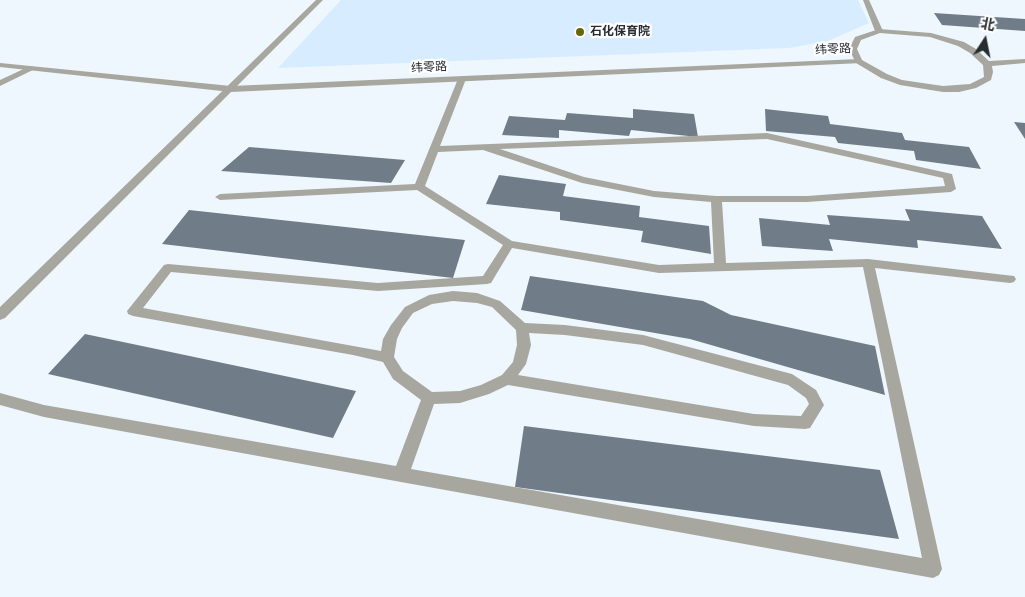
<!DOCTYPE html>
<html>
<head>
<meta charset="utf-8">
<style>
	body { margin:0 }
	#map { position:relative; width:1025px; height:597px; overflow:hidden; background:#eef7fe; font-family:"Sofia Sans Condensed","Noto Sans SC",sans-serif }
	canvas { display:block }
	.north { position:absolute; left:960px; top:15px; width:50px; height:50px; -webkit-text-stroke:4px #fff; paint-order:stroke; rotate:11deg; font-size:14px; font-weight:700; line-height:20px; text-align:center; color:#262c30 }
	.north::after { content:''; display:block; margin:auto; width:18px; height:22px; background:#262c30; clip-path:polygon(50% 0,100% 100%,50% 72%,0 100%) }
</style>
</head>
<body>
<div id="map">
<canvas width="1025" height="597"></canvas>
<div class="north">北</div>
</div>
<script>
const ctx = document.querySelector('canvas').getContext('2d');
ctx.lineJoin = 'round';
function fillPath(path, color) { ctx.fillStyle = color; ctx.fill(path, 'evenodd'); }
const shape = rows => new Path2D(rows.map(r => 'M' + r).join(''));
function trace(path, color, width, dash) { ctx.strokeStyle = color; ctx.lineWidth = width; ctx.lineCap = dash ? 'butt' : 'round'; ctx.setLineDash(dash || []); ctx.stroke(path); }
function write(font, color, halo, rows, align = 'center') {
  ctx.font = font + ' "Sofia Sans Condensed","Noto Sans SC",sans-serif'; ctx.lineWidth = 4.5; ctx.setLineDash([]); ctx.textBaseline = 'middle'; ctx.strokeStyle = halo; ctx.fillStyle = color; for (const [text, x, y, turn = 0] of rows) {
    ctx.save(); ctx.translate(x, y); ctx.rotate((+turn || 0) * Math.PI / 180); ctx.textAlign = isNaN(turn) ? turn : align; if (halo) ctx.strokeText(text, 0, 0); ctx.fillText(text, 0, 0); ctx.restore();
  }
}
fillPath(shape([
	[341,0,858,0,869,23,828,41,789,48,278,68]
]), '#d7edff');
fillPath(shape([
	[934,13,1025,19,1025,31,942,25],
	[633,109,694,114,698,137,631,130,629,136,559,130,559,138,502,135,509,116,565,120,567,113,633,118],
	[765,109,828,116,830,124,902,133,905,140,969,147,981,169,916,160,914,151,838,143,835,137,766,131],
	[1014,122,1025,123,1025,139],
	[249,147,405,160,391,183,221,171],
	[499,175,566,184,563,196,640,206,639,217,709,226,711,254,641,242,643,231,560,220,560,212,486,204],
	[905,209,982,216,1002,249,917,240,918,248,829,239,833,251,762,246,759,218,830,225,827,215,910,221],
	[189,210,465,240,453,278,162,244],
	[530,276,703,301,731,315,875,346,885,395,690,339,521,310],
	[85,334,356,391,333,438,48,374],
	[524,426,880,470,899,539,515,487]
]), '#707d89');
fillPath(shape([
	[863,0,869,0,883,31,882,33,875,31,863,0],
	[30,66,37,68,0,86,0,80,30,66],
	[462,76,466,79,440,146,767,133,952,174,956,189,951,192,807,202,722,202,726,263,868,259,1014,276,1016,279,1014,282,1010,283,875,268,942,569,939,575,933,578,401,482,44,417,0,405,0,393,44,405,396,466,421,400,393,379,383,362,353,355,133,316,128,314,127,311,164,265,168,264,378,283,483,276,503,245,417,190,220,200,215,197,220,194,415,184,458,79,462,76],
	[767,139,943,178,945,186,807,196,716,196,654,191,584,177,500,149,767,139],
	[483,150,582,183,654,197,711,202,714,263,659,265,512,241,425,186,438,152,483,150],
	[512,248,659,273,863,267,922,558,411,469,434,404,460,403,489,394,508,385,754,426,805,429,810,428,824,405,816,390,792,374,643,335,565,325,525,323,500,301,477,293,453,291,429,295,405,307,391,325,383,339,381,351,143,308,171,272,378,291,487,284,491,283,512,248],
	[453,301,477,303,492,307,516,330,517,345,513,362,502,375,481,385,460,391,432,392,403,371,394,357,397,339,402,328,413,313,432,304,453,301],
	[529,333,565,335,643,345,788,385,806,398,809,404,801,416,754,414,518,375,526,364,531,345,529,333]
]), '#a7a7a0');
fillPath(shape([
	[316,0,323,0,5,318,0,320,0,307,316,0],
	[879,29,931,33,964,42,976,49,989,61,1025,59,1025,63,992,66,993,72,991,80,976,88,959,92,943,92,900,85,881,78,856,63,849,49,855,37,879,29],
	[880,33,930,37,958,46,970,53,983,65,984,77,970,84,943,86,902,80,887,74,862,60,857,49,861,40,880,33]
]), '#a7a7a0');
fillPath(shape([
	[859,59,863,61,862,63,231,92,0,67,0,63,231,86,859,59]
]), '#a7a7a0');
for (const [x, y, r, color] of [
	[580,32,5,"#656703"]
]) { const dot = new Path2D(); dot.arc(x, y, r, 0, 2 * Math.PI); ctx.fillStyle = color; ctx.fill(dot); trace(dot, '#fff', 2); }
write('bold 12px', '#262c30', '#fff', [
	["石化保育院",590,32]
], 'left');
write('12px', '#262c30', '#fff', [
	["纬零路",833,50,-3],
	["纬零路",429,68,-3]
]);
</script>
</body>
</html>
